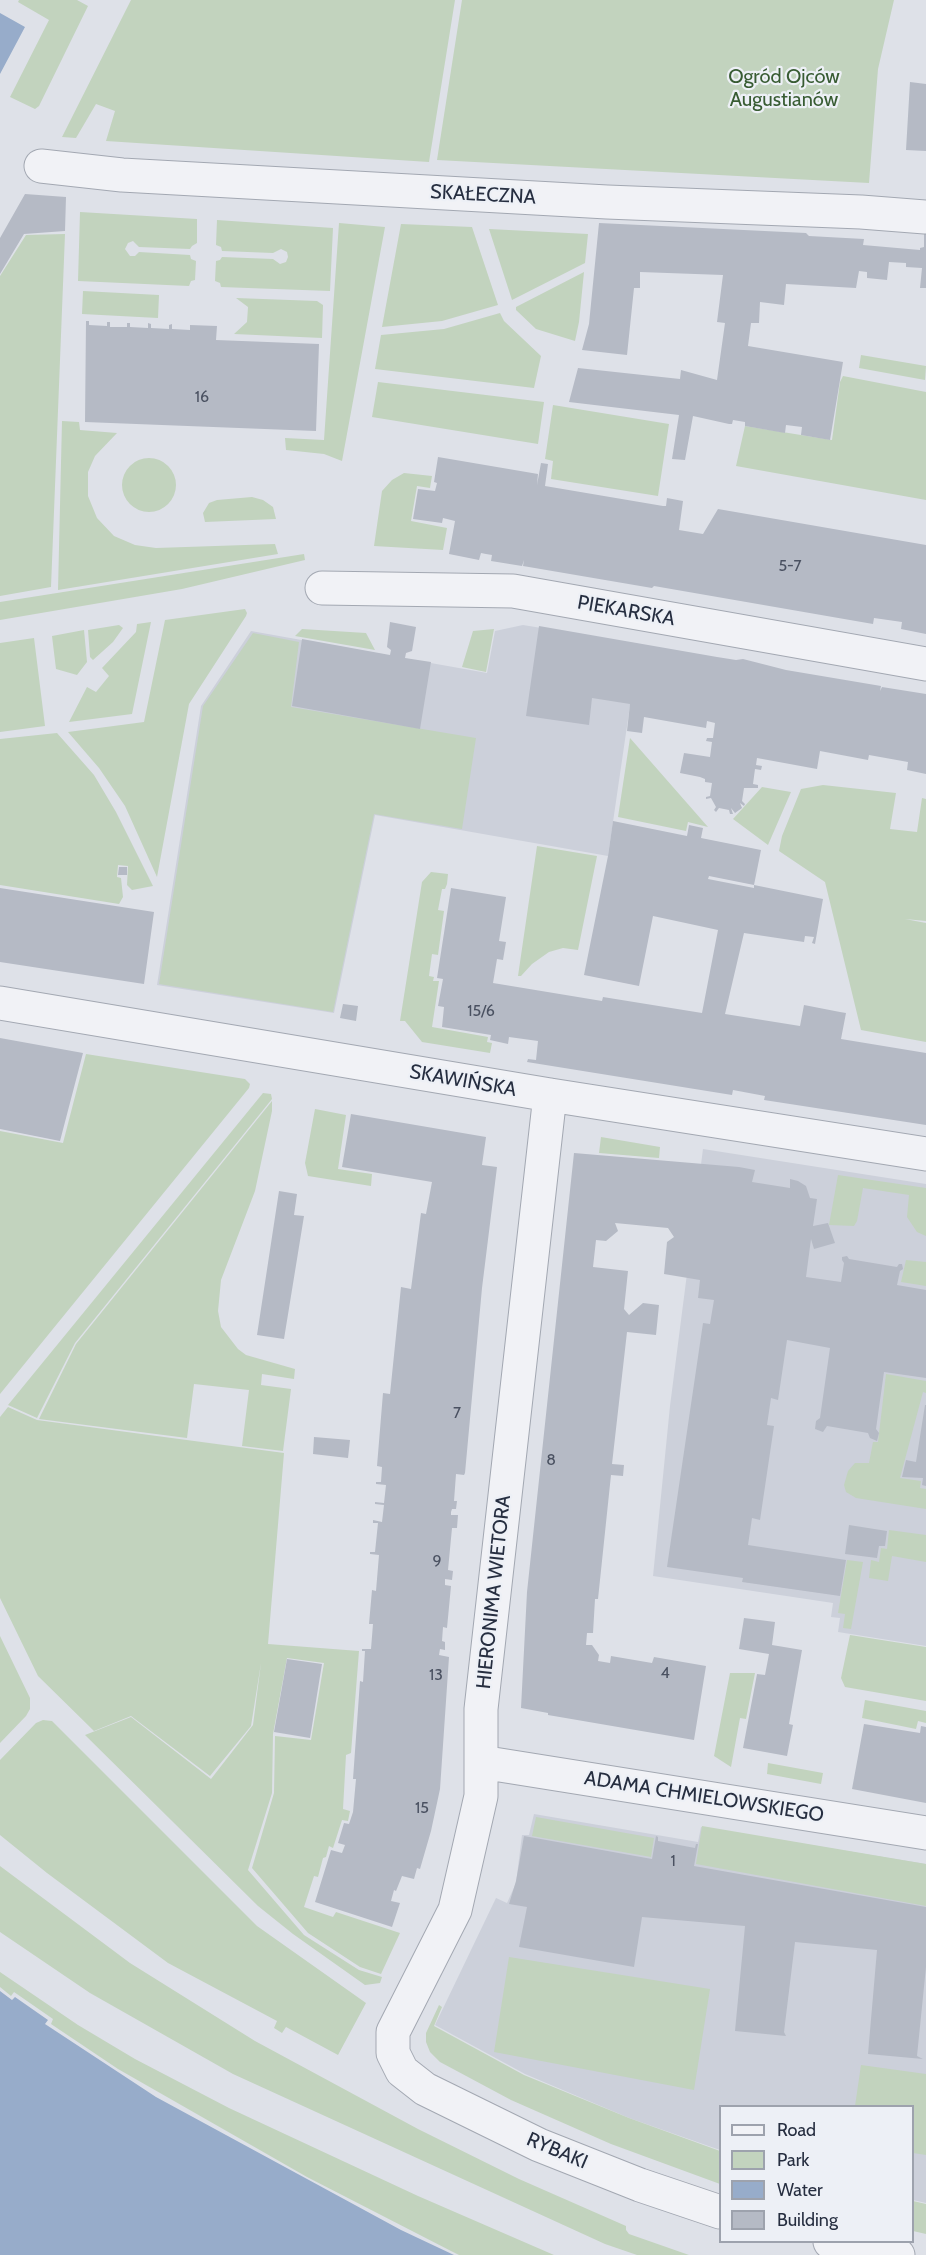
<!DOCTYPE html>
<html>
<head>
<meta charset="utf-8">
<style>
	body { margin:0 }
	#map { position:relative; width:926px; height:2255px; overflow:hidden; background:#dee1e8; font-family:Cabin,sans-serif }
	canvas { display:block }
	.legend { position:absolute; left:719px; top:2105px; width:195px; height:138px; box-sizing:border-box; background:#edf0f6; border:2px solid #9da2ad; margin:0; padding:8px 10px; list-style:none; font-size:18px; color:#262e40 }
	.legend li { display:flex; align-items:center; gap:12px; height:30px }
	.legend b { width:30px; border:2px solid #9da2ad }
</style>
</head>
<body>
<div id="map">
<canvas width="926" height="2255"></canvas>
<ul class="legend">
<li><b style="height:8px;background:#f1f2f6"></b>Road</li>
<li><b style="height:16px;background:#c2d3be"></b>Park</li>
<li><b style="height:16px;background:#97acca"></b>Water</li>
<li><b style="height:16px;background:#b5bac5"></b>Building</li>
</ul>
</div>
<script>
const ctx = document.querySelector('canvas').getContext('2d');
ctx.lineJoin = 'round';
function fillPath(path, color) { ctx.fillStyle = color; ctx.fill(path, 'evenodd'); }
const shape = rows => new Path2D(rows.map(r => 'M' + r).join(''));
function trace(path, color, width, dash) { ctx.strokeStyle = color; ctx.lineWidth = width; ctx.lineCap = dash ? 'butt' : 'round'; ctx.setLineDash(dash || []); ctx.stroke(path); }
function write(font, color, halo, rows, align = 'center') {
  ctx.font = font + ' Cabin,sans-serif'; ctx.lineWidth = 4.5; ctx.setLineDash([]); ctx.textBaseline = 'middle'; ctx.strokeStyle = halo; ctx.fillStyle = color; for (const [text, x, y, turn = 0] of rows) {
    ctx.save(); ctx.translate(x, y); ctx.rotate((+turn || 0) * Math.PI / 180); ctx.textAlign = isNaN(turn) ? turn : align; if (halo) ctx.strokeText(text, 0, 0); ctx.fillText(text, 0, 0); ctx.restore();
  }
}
fillPath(shape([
	[523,625,639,644,608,856,375,815,334,1013,157,985,201,706,251,631,487,673,495,631],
	[703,1149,926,1184,926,1646,838,1632,840,1618,831,1617,833,1603,653,1576,670,1406],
	[534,1814,698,1842,701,1827,926,1864,926,2203,913,2200,912,2106,720,2106,720,2150,629,2118,525,2074,435,2025,496,1898,507,1903,516,1883,522,1835,529,1835]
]), '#ccd0da');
fillPath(shape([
	[19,0,77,0,88,6,39,106,35,109,10,97,49,20,18,2],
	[131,0,455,0,429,162,106,141,115,111,96,104,76,138,62,137],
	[462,0,894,0,878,69,869,183,437,160],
	[80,212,197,219,197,243,192,246,190,249,139,247,133,241,128,243,125,249,130,256,135,256,139,252,190,255,191,259,196,261,195,280,191,281,189,286,78,281],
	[217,220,333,228,330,291,221,287,220,283,215,281,216,261,220,260,222,257,273,259,280,264,286,262,288,257,287,252,281,249,273,253,222,251,221,247,216,245],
	[339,223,385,227,342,461,324,454,286,450,285,438,324,440],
	[401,224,472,227,498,305,442,321,382,327],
	[489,229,588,234,585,263,512,300],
	[65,234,51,587,0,596,0,276,26,235],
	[584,272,579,322,575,341,536,329,516,310,516,307],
	[83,291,159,295,158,318,82,314],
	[236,298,317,301,323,305,322,338,234,334,247,322,248,307],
	[500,313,504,321,541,356,534,388,375,369,381,335,444,329],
	[861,355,926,366,925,380,859,368],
	[843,376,926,392,926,500,736,466,745,426,832,440,840,382],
	[378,382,544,402,538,444,372,417],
	[553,405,669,424,658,496,551,479,553,461,545,459],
	[62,421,79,422,80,430,117,433,95,456,88,472,88,496,97,518,114,536,135,545,156,548,275,544,278,554,58,590],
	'122 485a27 27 0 1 1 54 0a27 27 0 1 1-54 0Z',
	[404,473,432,476,430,488,417,486,411,521,447,528,443,550,374,546,382,491,392,480],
	[252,497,263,500,273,507,276,519,205,522,203,513,209,503,217,500],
	[304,554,305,560,182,589,0,620,0,602],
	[245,609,247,613,246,616,189,704,157,877,125,806,99,768,68,732,144,722,165,620],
	[151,622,132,714,69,722,87,687,96,692,109,676,102,668,136,632,137,624],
	[119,625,123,628,113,642,93,660,90,657,88,630],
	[302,629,366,633,375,650,295,636],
	[494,629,486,672,462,667,473,631],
	[84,630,87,662,77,675,56,669,52,636],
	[253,633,299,642,291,707,476,738,462,829,374,814,333,1012,159,984,203,706],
	[34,638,45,726,0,732,0,643],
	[57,733,94,775,116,812,153,886,132,890,127,885,128,866,118,865,117,877,121,878,123,897,119,904,0,885,0,739],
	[630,738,708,827,688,822,686,831,618,817],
	[823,785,896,793,890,829,917,832,922,798,926,799,926,921,905,919,926,923,926,1042,861,1030,825,882,779,851,782,836,801,789],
	[762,787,791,792,768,845,733,819],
	[537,846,597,856,578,950,563,948,549,952,532,964,521,976,518,976],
	[431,872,448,874,447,884,445,889,442,889,438,910,444,911,438,955,432,954,429,976,434,977,433,981,439,981,432,1027,488,1037,487,1042,492,1043,490,1053,422,1042,405,1021,400,1021,422,882],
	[86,1054,245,1079,250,1084,249,1088,0,1394,0,1131,63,1143],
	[263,1093,271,1094,272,1099,75,1343,37,1418,8,1405],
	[272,1101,272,1111,255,1191,221,1280,218,1311,221,1327,238,1349,246,1355,295,1369,294,1379,262,1374,261,1385,291,1389,283,1451,242,1446,249,1390,194,1384,187,1438,39,1419,76,1344],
	[315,1109,346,1115,338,1169,372,1174,371,1186,308,1176,305,1163],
	[601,1137,660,1147,659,1158,599,1153],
	[838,1175,926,1188,926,1236,917,1232,907,1217,909,1195,863,1188,857,1221,854,1226,829,1225],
	[906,1260,926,1262,926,1286,901,1282],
	[886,1374,926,1381,926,1393,923,1392,900,1478,921,1481,920,1488,926,1489,926,1509,856,1498,846,1492,844,1485,848,1471,855,1463,869,1463,873,1442,878,1442],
	[8,1407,37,1420,284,1453,268,1644,359,1651,351,1753,346,1755,343,1809,350,1811,348,1821,342,1820,333,1848,329,1846,326,1857,323,1858,318,1877,314,1876,304,1907,333,1917,336,1912,400,1933,381,1974,360,1967,308,1933,252,1868,274,1793,275,1736,311,1740,324,1663,287,1658,273,1734,272,1793,248,1870,304,1935,359,1970,382,1977,380,1983,365,1985,293,1934,258,1906,85,1735,131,1717,211,1779,253,1725,261,1663,251,1726,210,1776,131,1716,94,1731,38,1676,0,1598,0,1417],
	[889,1530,926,1535,926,1562,892,1556,888,1581,869,1578,871,1560,879,1562,881,1548,887,1549],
	[847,1560,863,1562,851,1629,843,1628,845,1614,838,1613],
	[850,1635,926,1647,926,1701,845,1687,841,1678],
	[0,1636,30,1698,30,1709,26,1716,0,1743],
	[730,1673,755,1673,746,1719,740,1718,731,1767,714,1756],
	[865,1700,926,1711,926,1723,918,1721,916,1729,862,1718],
	[43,1720,52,1721,257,1926,366,2003,338,2055,286,2027,282,2033,274,2028,277,2021,168,1963,47,1873,0,1835,0,1760,36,1723],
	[768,1763,823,1773,821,1784,767,1774],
	[536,1817,654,1838,651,1857,532,1836],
	[702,1826,926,1864,926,1906,696,1864],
	[0,1866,130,1963,255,2041,418,2129,519,2179,626,2226,626,2230,629,2234,689,2255,637,2255,605,2244,233,2074,90,1993,0,1932],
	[509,1957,710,1989,694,2090,494,2052],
	[0,1972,78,2025,135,2059,229,2108,418,2196,554,2255,459,2255,451,2251,307,2177,118,2069,51,2024,53,2019,14,1992,11,1996,0,1987],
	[439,2005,442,2007,434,2026,524,2075,629,2118,720,2151,720,2184,611,2144,511,2100,440,2062,430,2052,426,2042,426,2033],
	[861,2065,926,2074,926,2155,913,2153,912,2106,855,2106],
	[913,2201,926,2204,926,2234,913,2231]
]), '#c2d3be');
fillPath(shape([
	[0,13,25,27,0,74],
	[0,1991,12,2000,15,1997,48,2020,45,2024,156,2097,401,2230,454,2255,0,2255]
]), '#97acca');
fillPath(shape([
	[910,82,926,84,926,151,906,150],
	[25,194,66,197,65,231,24,234,0,274,0,238],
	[599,223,806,233,809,236,864,239,863,245,920,250,920,248,924,247,924,227,926,227,926,288,920,288,922,268,906,267,906,263,889,262,887,280,867,278,867,272,859,271,856,288,786,284,784,305,760,302,759,323,751,323,748,346,843,362,830,440,801,435,802,427,786,425,785,433,745,426,745,422,733,420,732,424,729,424,693,416,685,460,672,459,679,415,569,402,578,368,680,379,681,370,717,380,725,323,717,322,723,275,640,272,640,288,634,288,627,355,582,350,589,324],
	[86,321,89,321,89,325,107,326,107,322,110,322,110,327,127,327,127,323,130,323,130,327,148,328,148,323,151,324,151,328,169,329,169,325,172,324,172,329,190,330,190,325,217,326,216,340,319,344,316,431,85,422],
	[438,457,538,474,537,485,541,463,548,464,545,486,663,506,666,506,667,498,683,501,679,530,703,534,718,509,926,545,926,634,901,629,902,622,874,618,873,624,654,586,652,588,523,566,524,560,522,566,491,561,492,555,486,554,481,553,479,560,449,554,455,521,443,518,442,523,413,519,418,489,435,491,437,483,434,482],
	[390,622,416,627,412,651,406,653,405,658,431,662,420,729,292,706,302,639,390,655,391,650,387,647],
	[539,626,717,657,736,660,743,659,786,670,881,686,880,691,882,687,926,694,926,774,907,770,908,762,869,755,868,760,820,751,817,769,757,758,756,765,762,766,761,770,755,769,753,784,758,785,758,788,744,788,742,801,745,804,744,806,740,803,742,808,735,813,731,808,733,814,730,814,729,810,719,808,716,812,714,810,716,807,711,798,706,799,706,797,710,796,712,783,705,782,705,779,700,777,680,773,684,753,710,757,712,742,706,741,707,738,713,738,715,723,707,721,706,728,644,717,642,733,627,731,630,704,592,698,589,725,526,716],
	[613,821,687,836,689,825,703,828,701,838,761,850,754,885,709,876,708,879,754,888,754,885,823,899,815,944,812,943,814,937,805,936,804,942,744,933,725,1014,800,1026,804,1005,840,1012,846,1013,841,1039,926,1053,926,1125,764,1100,765,1096,733,1090,732,1095,527,1062,528,1059,536,1060,538,1041,509,1037,508,1044,490,1040,491,1035,442,1027,444,1007,438,1006,443,979,437,978,451,888,506,897,499,941,506,942,503,960,497,959,493,983,602,1001,603,997,702,1013,718,930,653,916,639,986,584,975,608,856],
	[119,867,127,867,127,875,118,875],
	[0,888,154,912,144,984,0,962],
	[343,1004,358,1006,356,1021,340,1018],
	[0,1038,83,1053,60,1141,0,1129],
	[351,1114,486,1137,482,1165,497,1167,482,1288,465,1473,464,1475,456,1474,454,1501,457,1501,456,1509,452,1509,451,1512,451,1515,458,1515,457,1528,452,1528,448,1570,453,1571,452,1580,445,1579,445,1585,451,1586,447,1628,443,1627,442,1641,445,1642,445,1650,440,1649,439,1655,449,1657,440,1789,431,1831,420,1869,417,1868,414,1879,402,1876,396,1891,394,1890,391,1901,400,1903,392,1927,315,1902,331,1850,342,1853,345,1845,338,1843,344,1823,349,1824,353,1812,356,1779,353,1779,360,1681,363,1682,365,1651,362,1651,362,1649,371,1649,373,1624,369,1624,372,1590,376,1591,379,1555,370,1554,370,1552,375,1552,378,1523,373,1523,373,1520,382,1522,384,1505,375,1504,375,1502,384,1503,386,1485,376,1484,376,1482,381,1482,382,1467,377,1466,383,1393,390,1394,401,1287,411,1289,421,1213,426,1214,432,1182,342,1167],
	[574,1153,739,1167,755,1170,752,1182,790,1188,790,1179,798,1181,806,1186,810,1198,817,1199,813,1226,828,1223,835,1243,814,1249,811,1239,806,1277,841,1282,844,1263,842,1260,842,1257,847,1256,849,1259,897,1267,899,1264,902,1264,903,1269,900,1271,897,1285,926,1290,926,1378,884,1372,876,1429,879,1433,877,1441,870,1438,868,1433,827,1426,823,1432,815,1429,816,1421,820,1418,830,1348,787,1340,778,1400,771,1398,767,1425,774,1426,760,1520,752,1518,748,1545,846,1560,840,1596,742,1582,743,1578,667,1567,703,1323,710,1324,714,1300,698,1298,700,1280,664,1274,667,1242,674,1237,668,1228,615,1223,618,1231,606,1241,596,1240,593,1267,628,1271,624,1309,629,1315,643,1303,659,1305,656,1335,627,1332,612,1464,624,1465,623,1476,611,1475,598,1599,595,1599,593,1633,587,1633,586,1645,592,1645,599,1655,598,1661,610,1663,611,1656,652,1663,654,1657,706,1666,694,1740,548,1715,548,1713,521,1708,527,1592],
	[279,1191,297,1194,294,1215,304,1216,284,1339,257,1335],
	[925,1405,926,1405,926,1486,922,1485,923,1478,902,1477,906,1460,916,1462],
	[314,1437,350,1440,348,1458,313,1454],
	[849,1525,887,1531,885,1546,879,1546,877,1558,845,1554],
	[744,1618,775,1622,772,1645,802,1650,789,1724,793,1725,787,1756,743,1748,757,1674,765,1675,769,1654,739,1649],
	[287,1659,322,1664,310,1738,274,1732],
	[864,1724,920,1733,921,1726,926,1727,926,1803,852,1789],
	[524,1836,652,1859,656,1836,658,1837,658,1841,695,1848,696,1844,698,1844,694,1866,926,1907,926,1967,917,2056,923,2059,868,2054,877,1950,795,1942,784,2032,786,2036,735,2031,745,1926,642,1917,634,1967,519,1947,527,1907,509,1904,516,1881]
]), '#b5bac5');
const street = shape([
	[41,166,122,175,607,202,861,212,925,217],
	[322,588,513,591,926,664],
	[0,1003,550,1095,926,1154],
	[550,1095,481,1709,481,1796,455,1910,393,2032,393,2053,402,2071,425,2089,539,2145,640,2185,720,2212],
	[481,1762,926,1833],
	[830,2242,898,2255]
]);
trace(street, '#a3a8b2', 35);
trace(street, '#f1f2f6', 33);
write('16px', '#4a5161', null, [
	["16",202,397],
	["5-7",790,566],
	["15/6",481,1011],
	["7",457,1413],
	["8",551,1460],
	["9",437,1561],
	["4",665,1673],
	["13",436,1675],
	["15",422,1808],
	["1",673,1861]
]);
write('20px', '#385c33', '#edf0f6', [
	["Ogród Ojców",784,77],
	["Augustianów",784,100]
]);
write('20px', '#262e40', '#edf0f6', [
	["SKAŁECZNA",483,195,3],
	["PIEKARSKA",626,611,10],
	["SKAWIŃSKA",463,1081,10],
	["HIERONIMA WIETORA",494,1592,-84],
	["ADAMA CHMIELOWSKIEGO",704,1797,9],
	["RYBAKI",557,2151,23]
]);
</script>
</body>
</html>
